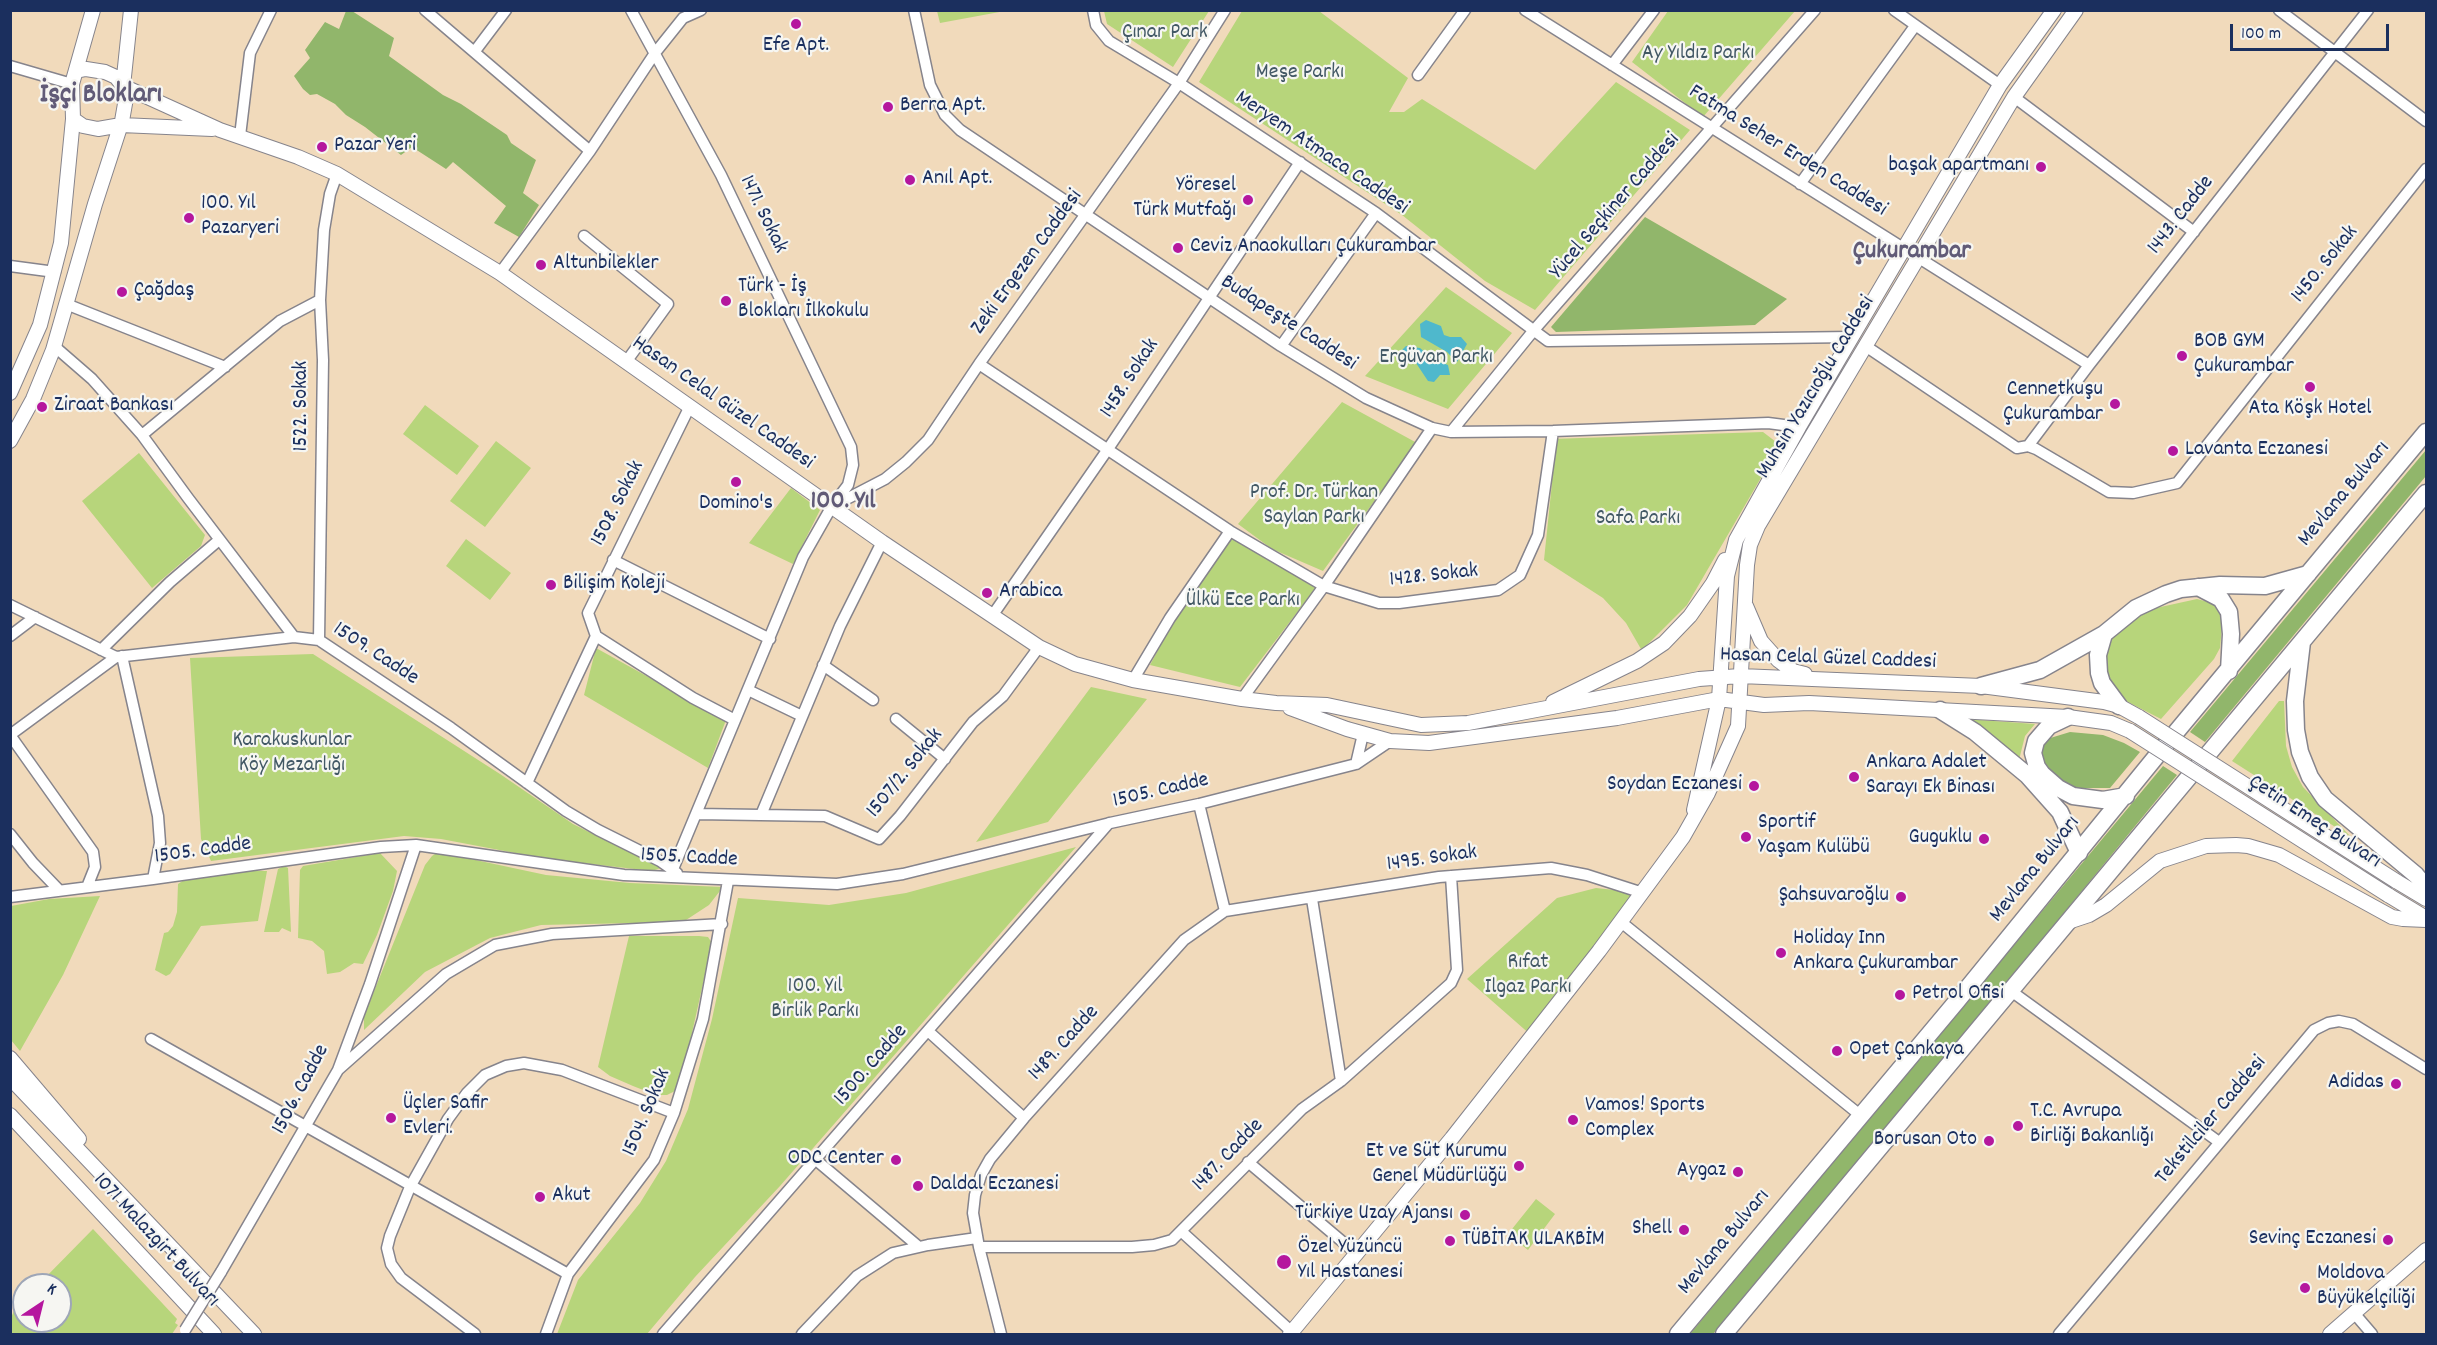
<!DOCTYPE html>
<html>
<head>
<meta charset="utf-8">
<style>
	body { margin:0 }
	#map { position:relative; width:2437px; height:1345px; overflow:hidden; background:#f1dabb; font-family:Dekko,sans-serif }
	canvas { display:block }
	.frame { position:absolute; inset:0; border:12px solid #1b2f5e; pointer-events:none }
	.north { position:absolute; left:12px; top:1273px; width:60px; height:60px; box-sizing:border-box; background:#f6f6f2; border:2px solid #9ea6b7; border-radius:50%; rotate:35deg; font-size:16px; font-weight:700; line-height:24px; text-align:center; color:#1b2f5e }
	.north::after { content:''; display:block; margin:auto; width:21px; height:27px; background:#b5179e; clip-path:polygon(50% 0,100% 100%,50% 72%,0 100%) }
	.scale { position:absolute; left:2230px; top:24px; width:159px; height:27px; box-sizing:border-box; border:3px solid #1b2f5e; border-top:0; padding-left:8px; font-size:18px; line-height:21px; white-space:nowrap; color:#1b2f5e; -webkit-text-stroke:4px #f6f6f2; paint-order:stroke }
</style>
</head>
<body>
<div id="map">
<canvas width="2437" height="1345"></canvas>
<div class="frame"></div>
<div class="north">K</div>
<div class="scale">100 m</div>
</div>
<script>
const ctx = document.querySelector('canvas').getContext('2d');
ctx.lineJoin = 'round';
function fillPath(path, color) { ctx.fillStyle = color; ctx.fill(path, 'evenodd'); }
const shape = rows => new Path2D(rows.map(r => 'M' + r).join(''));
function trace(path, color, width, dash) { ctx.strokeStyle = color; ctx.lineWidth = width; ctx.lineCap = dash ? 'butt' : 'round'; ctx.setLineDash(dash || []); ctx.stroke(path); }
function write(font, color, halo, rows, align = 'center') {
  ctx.font = font + ' Dekko,sans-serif'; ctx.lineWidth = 4.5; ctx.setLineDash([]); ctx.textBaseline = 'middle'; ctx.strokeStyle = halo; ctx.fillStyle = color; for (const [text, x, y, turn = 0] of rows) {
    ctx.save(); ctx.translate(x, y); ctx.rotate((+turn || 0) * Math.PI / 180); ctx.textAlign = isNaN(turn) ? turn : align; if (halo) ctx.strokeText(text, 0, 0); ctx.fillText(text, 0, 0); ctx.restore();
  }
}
fillPath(shape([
	[937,11,937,10,1005,11,940,23],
	[1104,11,1104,10,1209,11,1173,67,1107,24],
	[1242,11,1319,11,1408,78,1389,112,1404,112,1422,99,1535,170,1616,82,1690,130,1535,310,1485,281,1402,215,1199,82],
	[1668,11,1795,11,1703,117,1632,62],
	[1446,287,1512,333,1448,409,1365,376],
	[1342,402,1417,443,1323,571,1272,549,1238,524],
	[425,405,479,446,457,475,403,434],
	[1763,432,1780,445,1687,605,1645,647,1641,649,1626,623,1603,598,1544,560,1552,483,1547,481,1551,439],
	[496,441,531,468,485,527,450,501],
	[139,453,205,535,201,546,152,588,82,501],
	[791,488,820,510,793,564,749,543],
	[1229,535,1318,585,1240,687,1150,665,1183,603],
	[466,539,511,573,490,600,446,566],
	[2197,599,2216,604,2223,616,2220,648,2214,659,2161,719,2126,701,2105,681,2104,653,2112,639,2126,624,2140,616,2156,608],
	[596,648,726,720,708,768,584,695],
	[313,654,500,774,573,824,661,868,652,871,547,859,441,839,404,836,211,861,201,839,190,658],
	[1091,687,1147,699,1048,822,976,842],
	[2279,701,2284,701,2286,746,2292,767,2303,787,2351,837,2232,761],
	[1966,719,2035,724,2025,736,2019,760],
	[1076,847,780,1186,695,1277,647,1334,557,1334,578,1280,640,1203,666,1161,688,1109,712,1019,738,898,829,905,906,893],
	[438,852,546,875,630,883,723,887,709,905,683,922,541,925,490,938,425,972,364,1030,364,1016,425,865,432,856],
	[380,853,397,871,393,891,377,935,363,964,354,963,340,972,327,974,324,951,312,941,298,938,300,870,303,866],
	[284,866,288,868,291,932,282,928,279,932,264,932,278,869],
	[240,871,267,871,258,921,201,926,170,974,166,976,155,970,164,933,168,932,173,926,177,912,178,884,184,880,207,875],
	[1596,888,1643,893,1532,1036,1467,979,1557,898],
	[100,896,63,975,20,1051,11,1040,11,906,49,899],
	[629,936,699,936,708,937,712,943,686,1060,675,1091,667,1095,656,1095,633,1086,610,1076,598,1067],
	[1536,1199,1555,1214,1528,1250,1508,1234],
	[93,1229,177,1319,175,1323,178,1325,172,1334,11,1334,11,1318,15,1308,24,1300,24,1321,60,1321,60,1285,38,1285]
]), '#b7d57b');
fillPath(shape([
	[346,11,352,11,394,38,389,56,443,95,461,104,507,135,511,143,536,160,523,193,539,205,519,237,494,223,506,206,453,162,446,169,412,147,401,155,365,127,346,115,335,104,317,94,310,95,303,89,294,76,310,58,305,50,325,22,339,29],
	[1645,217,1787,299,1755,325,1556,332,1551,327],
	[2426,450,2426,476,2205,742,2190,732],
	[2070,732,2103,735,2124,743,2140,752,2110,788,2073,788,2054,777,2043,762,2041,747,2047,739],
	[2163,766,2177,775,1995,997,1713,1334,1690,1334]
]), '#91b66b');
fillPath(shape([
	[1426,320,1441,326,1444,335,1450,337,1461,337,1467,344,1457,362,1447,352,1421,337,1420,324],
	[1406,346,1420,348,1434,360,1448,365,1450,375,1440,375,1434,382,1428,381,1416,363,1401,351]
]), '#4fb8cc');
const minor = shape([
	[425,10,590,151],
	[631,10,721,175,851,447,853,465,848,485,832,506,803,557,673,869],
	[914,10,930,85,945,115,960,130,1281,346,1366,398,1432,428,1451,432,1553,431,1768,423,1799,427],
	[1093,10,1096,25,1109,41,1179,83,1376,213,1548,341,1852,337],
	[1525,10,2089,365],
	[1894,10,2000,85],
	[2279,10,2426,121],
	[475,51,506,10],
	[1612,65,1654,10],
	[10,66,72,84],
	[1418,75,1465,10],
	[2014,97,2194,232],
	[240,136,250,53,271,10],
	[1800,184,1915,26],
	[584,236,668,304,626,362],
	[10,266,55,272],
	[500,273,590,151,655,53,683,18,701,10],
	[66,304,225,367],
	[54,346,92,379,142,435,188,498,294,637],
	[1281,346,1376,213],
	[1867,347,2017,448,2028,446,2036,449,2109,492,2133,493,2177,483,2426,169],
	[979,364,1230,531,1324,586,1379,603,1399,603,1498,590,1520,575,1538,535,1553,431],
	[1451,432,1534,330,1815,10],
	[142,435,280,321,320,300],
	[2028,446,2089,365,2368,10],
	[835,505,885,479,906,462,928,440,979,364,1179,83,1225,10],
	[613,560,770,639],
	[10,605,116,657,294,637,319,640,451,728,566,811,598,830,660,861,677,873],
	[992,616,1108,449,1300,162],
	[10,636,35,617],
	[596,636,693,698,735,720],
	[319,640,323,360,320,300,324,230,330,194,337,174],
	[101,650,170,582,219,540],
	[122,656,158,816,160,843,153,879],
	[823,665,873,700],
	[1133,680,1170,618,1230,531],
	[748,690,802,716],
	[1242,699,1324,586,1432,428],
	[896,719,945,759],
	[10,735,93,852,95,867,87,887],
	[10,735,116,657],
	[1356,764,1363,734],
	[527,783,596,636,588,613,690,406],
	[696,814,825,816,879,839,900,816,973,722,1003,696,1039,647],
	[761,815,840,626,882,542],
	[10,834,33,863,58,889],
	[10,897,153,879,381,847,416,845,624,875,837,884,903,874,1110,823,1199,804,1356,764,1390,741],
	[1312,899,1341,1081],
	[1225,911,1439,877,1551,868,1587,875,1643,893],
	[1621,922,1860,1115],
	[2011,991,2219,1142],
	[928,1031,1024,1118],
	[151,1039,568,1274],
	[338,1070,446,974,495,945,552,934,722,924],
	[816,1160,919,1247],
	[1248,1162,1357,1254],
	[1182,1232,1292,1332],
	[979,1247,1132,1247,1154,1245,1172,1240,1302,1109,1341,1081,1451,983,1457,970,1451,876],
	[221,1272,338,1070,370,984,416,845],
	[2354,1313,2372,1334],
	[475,1334,401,1278,391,1264,387,1248,390,1236,410,1187,448,1119,467,1093,485,1075,506,1066,524,1063,562,1070,674,1113],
	[546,1334,568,1274,654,1160,674,1113,703,1019,728,881],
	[663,1334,1109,823],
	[802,1334,857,1276,893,1253,928,1245,977,1238],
	[1001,1334,979,1247,973,1213,975,1195,981,1175,990,1159,1024,1118,1184,940,1225,911,1199,804],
	[2059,1334,2314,1030,2328,1023,2339,1021,2353,1024,2426,1069]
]);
const major = shape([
	[76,71,86,69,105,72,116,77,123,86,220,130,298,157,337,174,500,273,882,542,1039,647,1075,664,1133,680,1242,699,1276,703,1327,705,1421,725,1468,723,1699,679,1740,676,1981,686,2104,702,2119,706,2139,717],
	[73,119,83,126,98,129,121,125,212,129],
	[10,393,40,325,61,243,73,119,72,84,93,10],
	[10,441,33,399,53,350,95,204,122,121,126,98,123,86,131,10],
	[1746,606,1761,641,1778,660,1793,671,1805,674],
	[1553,702,1637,661,1664,643,1690,616,1713,583,1725,560],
	[1290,708,1347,729,1390,741,1429,743,1617,718,1719,699,1764,705,1809,703,2068,717,2111,723,2130,731],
	[1694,810,1719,699,1727,576,1736,540,1799,427,2000,85,2054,10],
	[2396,881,2426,899],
	[2388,895,2426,918],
	[2068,922,2089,915,2106,905,2160,861,2206,846,2236,845,2248,846,2279,855,2392,917,2403,919,2426,920],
	[10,1058,79,1139],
	[10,1078,254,1334],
	[10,1115,214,1334],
	[1290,1334,1452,1138,1599,951,1683,837,1708,793,1738,726,1747,565,1750,545,1758,526,2014,97,2076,10],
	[2330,1334,2426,1250]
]);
const highway = shape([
	[2198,587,2221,599,2229,612,2231,634,2229,671],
	[2104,634,2098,655,2099,673,2102,683,2119,706],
	[2302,642,2295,701,2296,730,2300,752,2310,777,2325,799,2416,875,2426,887],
	[1981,686,2040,670,2104,634,2136,608,2166,594,2181,589,2220,585,2265,586,2308,574],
	[1940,710,1975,732,2027,775,2060,812,2079,853],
	[2068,717,2049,726,2036,741,2033,753,2037,767,2042,774,2058,788,2073,796,2103,800,2126,796],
	[1678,1334,1957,1001,2172,737,2426,432],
	[1724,1334,2426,493]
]);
trace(minor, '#86848c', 13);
trace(major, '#86848c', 16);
trace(highway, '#86848c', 19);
trace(minor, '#fff', 10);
trace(major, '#fff', 14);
trace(highway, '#fff', 16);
const minorBridge = shape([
	[185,1330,221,1272]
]);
const majorBridge = shape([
	[2139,717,2396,881],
	[2130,731,2388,895]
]);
trace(minorBridge, '#86848c', 13, []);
trace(majorBridge, '#86848c', 16, []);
trace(minorBridge, '#fff', 10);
trace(majorBridge, '#fff', 14);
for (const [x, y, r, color] of [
	[796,24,6,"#b5179e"],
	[888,107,6,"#b5179e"],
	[322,147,6,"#b5179e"],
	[2041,167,6,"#b5179e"],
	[910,180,6,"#b5179e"],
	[1248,200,6,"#b5179e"],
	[189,218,6,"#b5179e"],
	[1178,248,6,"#b5179e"],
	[541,265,6,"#b5179e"],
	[122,292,6,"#b5179e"],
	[726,301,6,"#b5179e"],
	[2182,356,6,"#b5179e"],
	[2310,387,6,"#b5179e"],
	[2115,404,6,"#b5179e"],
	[42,407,6,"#b5179e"],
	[2173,451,6,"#b5179e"],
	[736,482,6,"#b5179e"],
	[551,585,6,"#b5179e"],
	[987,593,6,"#b5179e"],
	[1854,777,6,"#b5179e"],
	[1754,786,6,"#b5179e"],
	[1746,837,6,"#b5179e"],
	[1984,839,6,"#b5179e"],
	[1901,897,6,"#b5179e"],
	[1781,953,6,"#b5179e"],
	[1900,995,6,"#b5179e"],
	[1837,1051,6,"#b5179e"],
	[2396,1084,6,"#b5179e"],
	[391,1118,6,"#b5179e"],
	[1573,1120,6,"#b5179e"],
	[2018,1126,6,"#b5179e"],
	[1989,1141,6,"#b5179e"],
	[896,1160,6,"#b5179e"],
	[1519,1166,6,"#b5179e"],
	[1738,1172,6,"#b5179e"],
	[918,1186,6,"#b5179e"],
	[540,1197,6,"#b5179e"],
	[1465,1215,6,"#b5179e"],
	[1684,1230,6,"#b5179e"],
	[2388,1240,6,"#b5179e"],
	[1450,1241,6,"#b5179e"],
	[1284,1262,8,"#b5179e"],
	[2305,1288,6,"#b5179e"]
]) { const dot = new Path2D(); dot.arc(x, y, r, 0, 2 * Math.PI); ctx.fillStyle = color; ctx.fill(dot); trace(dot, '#f6f6f2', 2); }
write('22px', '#425865', '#f6f6f2', [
	["Çınar Park",1165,34],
	["Ay Yıldız Parkı",1698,55],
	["Meşe Parkı",1300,74],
	["Ergüvan Parkı",1436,359],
	["Prof. Dr. Türkan",1314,494],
	["Saylan Parkı",1314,519],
	["Safa Parkı",1638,520],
	["Ülkü Ece Parkı",1243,602],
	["Karakuskunlar",292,742],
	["Köy Mezarlığı",292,767],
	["Rıfat",1528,964],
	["Ilgaz Parkı",1528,989],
	["100. Yıl",815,988],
	["Birlik Parkı",815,1013]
]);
write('22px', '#1b2f5e', '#f6f6f2', [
	["Efe Apt.",796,47,"center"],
	["Berra Apt.",900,107],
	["Pazar Yeri",334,147],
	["başak apartmanı",2029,167,"right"],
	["Anıl Apt.",922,180],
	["Yöresel",1236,187,"right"],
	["Türk Mutfağı",1236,212,"right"],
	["100. Yıl",201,205],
	["Pazaryeri",201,230],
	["Ceviz Anaokulları Çukurambar",1190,248],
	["Altunbilekler",553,265],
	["Türk - İş",738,288],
	["Blokları İlkokulu",738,313],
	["Çağdaş",134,292],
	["BOB GYM",2194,343],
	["Çukurambar",2194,368],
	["Cennetkuşu",2103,391,"right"],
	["Çukurambar",2103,416,"right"],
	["Ziraat Bankası",54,407],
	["Ata Köşk Hotel",2310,410,"center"],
	["Lavanta Eczanesi",2185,451],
	["Domino's",736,505,"center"],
	["Bilişim Koleji",563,585],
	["Arabica",999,593],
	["Ankara Adalet",1866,764],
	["Sarayı Ek Binası",1866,789],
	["Soydan Eczanesi",1742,786,"right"],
	["Sportif",1758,824],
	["Yaşam Kulübü",1758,849],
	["Guguklu",1972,839,"right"],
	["Şahsuvaroğlu",1889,897,"right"],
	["Holiday Inn",1793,940],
	["Ankara Çukurambar",1793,965],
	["Petrol Ofisi",1912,995],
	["Opet Çankaya",1849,1051],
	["Adidas",2384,1084,"right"],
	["Üçler Safir",403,1105],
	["Evleri.",403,1130],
	["Vamos! Sports",1585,1107],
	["Complex",1585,1132],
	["T.C. Avrupa",2030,1113],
	["Birliği Bakanlığı",2030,1138],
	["Borusan Oto",1977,1141,"right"],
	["Et ve Süt Kurumu",1507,1153,"right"],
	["Genel Müdürlüğü",1507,1178,"right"],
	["ODC Center",884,1160,"right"],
	["Aygaz",1726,1172,"right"],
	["Daldal Eczanesi",930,1186],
	["Akut",552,1197],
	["Türkiye Uzay Ajansı",1453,1215,"right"],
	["Shell",1672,1230,"right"],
	["Sevinç Eczanesi",2376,1240,"right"],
	["TÜBİTAK ULAKBİM",1462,1241],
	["Özel Yüzüncü",1298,1249],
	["Yıl Hastanesi",1298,1274],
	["Moldova",2317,1275],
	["Büyükelçiliği",2317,1300]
], 'left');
write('22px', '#1b2f5e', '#f6f6f2', [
	["Fatma Seher Erden Caddesi",1787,152,32],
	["Meryem Atmaca Caddesi",1321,154,34],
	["Yücel Seçkiner Caddesi",1616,207,-49],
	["1471. Sokak",762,215,64],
	["1443. Cadde",2182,216,-52],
	["Zeki Ergezen Caddesi",1028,263,-54],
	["1450. Sokak",2326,265,-51],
	["Budapeşte Caddesi",1288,324,33],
	["1458. Sokak",1131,379,-57],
	["Muhsin Yazıcıoğlu Caddesi",1817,388,-59],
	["Hasan Celal Güzel Caddesi",722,404,35],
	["1522. Sokak",303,406,-90],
	["Mevlana Bulvarı",2345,495,-50],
	["1508. Sokak",619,504,-63],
	["1428. Sokak",1434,577,-6],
	["1509. Cadde",375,655,33],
	["Hasan Celal Güzel Caddesi",1828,660,2],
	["1507/2. Sokak",906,774,-51],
	["1505. Cadde",1161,792,-13],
	["Çetin Emeç Bulvarı",2314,823,33],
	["1505. Cadde",203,852,-8],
	["1505. Cadde",689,859,3],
	["1495. Sokak",1432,860,-8],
	["Mevlana Bulvarı",2036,870,-51],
	["1489. Cadde",1065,1044,-48],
	["1500. Cadde",872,1066,-49],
	["1506. Cadde",302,1090,-62],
	["1504. Sokak",648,1113,-67],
	["Tekstilciler Caddesi",2212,1121,-50],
	["1487. Cadde",1229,1156,-46],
	["1071 Malazgirt Bulvarı",155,1241,47],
	["Mevlana Bulvarı",1725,1243,-50]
]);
write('bold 26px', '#615b77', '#f6f6f2', [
	["Çukurambar",1912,253],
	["100. Yıl",843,503]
]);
write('bold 28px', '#615b77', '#f6f6f2', [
	["İşçi Blokları",101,97]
]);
</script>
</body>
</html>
